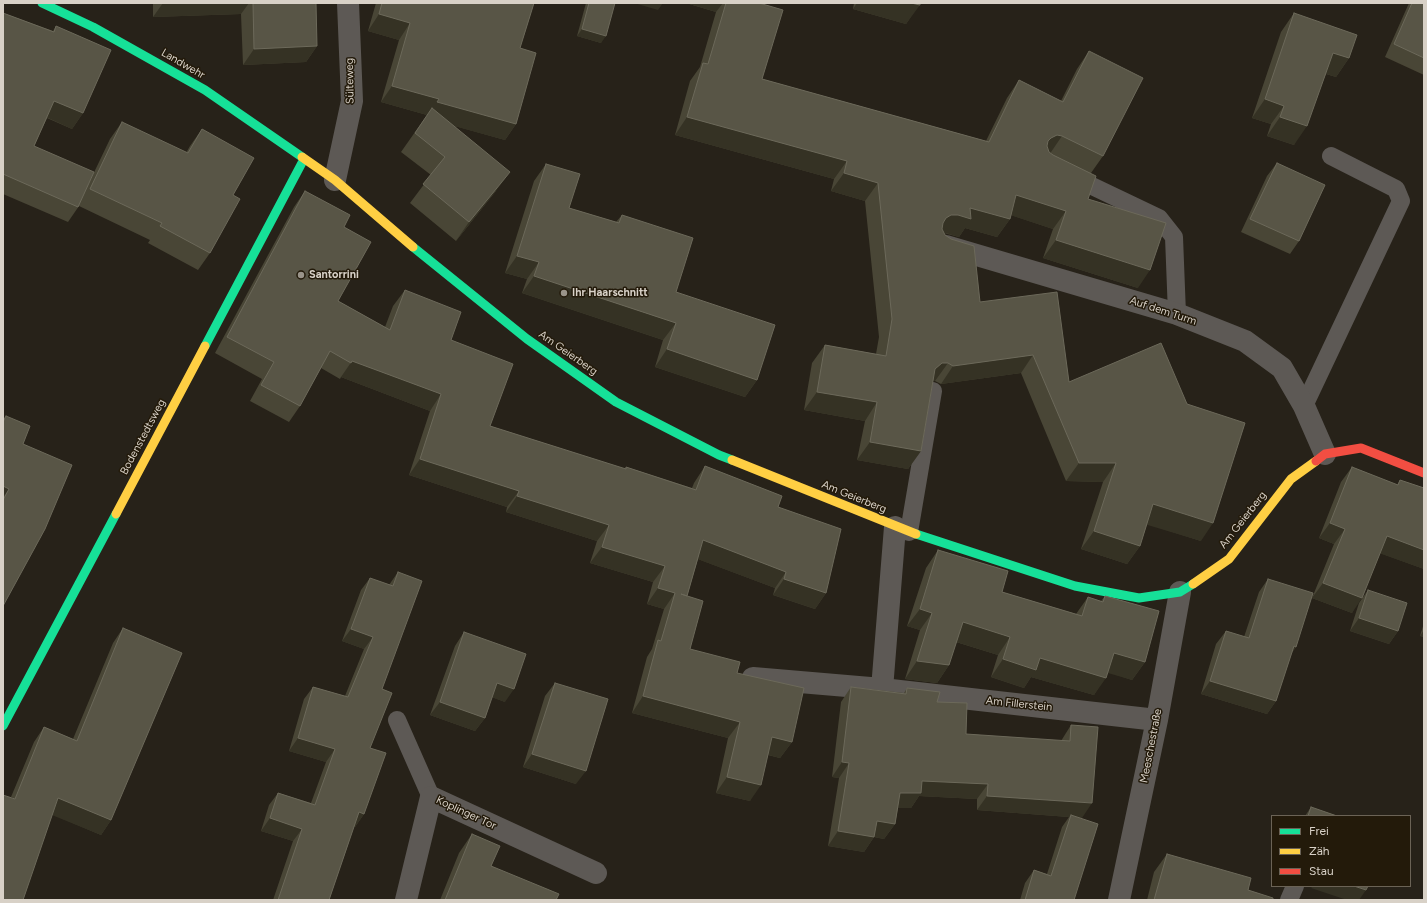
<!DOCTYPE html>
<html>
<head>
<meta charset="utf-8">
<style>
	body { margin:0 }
	#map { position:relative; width:1427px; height:903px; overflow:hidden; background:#272219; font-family:Figtree,sans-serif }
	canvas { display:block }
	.frame { position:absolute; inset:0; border:4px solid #d8d1c7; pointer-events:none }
	.legend { position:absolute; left:1271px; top:815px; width:140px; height:72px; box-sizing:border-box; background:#231a0a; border:1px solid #6b6356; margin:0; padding:5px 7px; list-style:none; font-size:12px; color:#d8d1c7 }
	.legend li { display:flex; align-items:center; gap:8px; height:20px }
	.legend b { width:20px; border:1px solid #6b6356 }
</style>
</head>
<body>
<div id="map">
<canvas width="1427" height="903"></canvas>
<div class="frame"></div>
<ul class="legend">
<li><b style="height:5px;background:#16e098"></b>Frei</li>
<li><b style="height:5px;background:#ffcf43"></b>Zäh</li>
<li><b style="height:5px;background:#f24e42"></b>Stau</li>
</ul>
</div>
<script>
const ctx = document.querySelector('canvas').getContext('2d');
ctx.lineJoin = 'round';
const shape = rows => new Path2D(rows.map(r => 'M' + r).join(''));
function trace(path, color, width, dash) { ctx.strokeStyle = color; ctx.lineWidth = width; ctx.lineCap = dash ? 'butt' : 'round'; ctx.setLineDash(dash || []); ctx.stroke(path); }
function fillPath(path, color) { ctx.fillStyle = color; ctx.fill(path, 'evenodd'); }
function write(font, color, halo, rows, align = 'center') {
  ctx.font = font + ' Figtree,sans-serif'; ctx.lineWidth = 3; ctx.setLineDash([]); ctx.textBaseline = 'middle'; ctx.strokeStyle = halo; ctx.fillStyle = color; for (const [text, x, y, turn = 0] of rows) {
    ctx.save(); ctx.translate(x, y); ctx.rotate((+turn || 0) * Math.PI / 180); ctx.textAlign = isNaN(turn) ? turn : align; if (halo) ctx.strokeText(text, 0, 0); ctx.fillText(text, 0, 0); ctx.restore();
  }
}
trace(shape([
	[1071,176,1159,218,1174,237,1177,314],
	[1304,406,1401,201,1396,189,1331,156],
	[909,532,933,391],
	[397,720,431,797],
	[1289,900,1295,886]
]), '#5d5955', 18);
trace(shape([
	[335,180,352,101,348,3],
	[946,246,1177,314,1245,341,1282,368,1304,406,1325,454],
	[753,678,882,689,1157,720],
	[882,689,895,527],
	[406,900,431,797,596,873],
	[1119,900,1157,720,1180,592]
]), '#5d5955', 22);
trace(shape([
	[42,3,93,27,205,90,302,157],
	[413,247,527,339,616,402,719,455,732,460],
	[205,346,304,159],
	[916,534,1075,586,1139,598,1180,592,1193,584],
	[3,726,116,514]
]), '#16e098', 9);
trace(shape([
	[302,157,335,180,413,247],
	[732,460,916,534],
	[116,514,205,346],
	[1193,584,1229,559,1291,479,1316,461]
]), '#ffcf43', 9);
trace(shape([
	[1316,461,1325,454,1361,448,1424,473]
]), '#f24e42', 9);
fillPath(shape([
	[153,3,316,3,317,46,306,62,243,65,241,14,153,17],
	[376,3,534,3,520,48,516,124,505,140,455,126,496,191,456,241,410,203,431,175,401,152,427,115,381,102,399,40,368,31],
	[586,3,615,3,601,43,577,36],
	[686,3,759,3,762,79,986,141,1007,98,1019,80,1061,101,1077,69,1089,51,1103,156,1091,173,1088,199,1138,288,1043,258,1053,229,1011,215,1010,219,997,237,965,228,959,237,944,233,980,302,1069,382,1201,541,1147,524,1140,546,1127,564,1081,549,1103,482,1066,481,1021,373,941,384,935,381,933,381,921,451,908,469,857,460,865,421,804,410,812,363,825,345,876,354,879,337,865,201,831,191,834,179,675,135,690,81,700,67,716,12],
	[854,3,920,3,906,24,853,9],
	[1409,3,1424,3,1424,75,1385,57],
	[3,13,53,31,56,26,83,113,72,129,47,118,34,146,88,185,110,139,122,122,186,153,190,146,202,129,233,195,210,253,198,270,148,243,150,240,79,206,68,222,3,194],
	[1294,13,1349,58,1336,77,1326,74,1294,145,1267,136,1271,124,1252,118,1281,32],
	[1277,163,1299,241,1290,254,1241,232,1267,176],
	[546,164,569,208,616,222,622,215,676,292,757,380,745,397,655,367,663,340,522,293,527,279,505,273,534,181],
	[305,191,344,227,338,301,385,327,393,306,405,290,451,340,490,426,625,469,626,467,692,488,694,483,705,466,778,507,826,593,815,609,773,595,775,588,698,559,687,596,690,649,737,673,792,742,780,758,768,755,750,801,716,793,728,738,632,713,647,657,652,649,664,609,647,604,653,582,590,563,597,541,506,512,507,507,409,475,430,411,341,377,340,379,321,368,300,406,289,422,250,401,262,379,215,353,294,207],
	[6,416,23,444,3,606,3,419],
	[1352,467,1397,485,1400,480,1424,488,1424,569,1380,553,1352,613,1312,598,1334,544,1319,538,1341,482],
	[938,550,1002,592,1076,614,1088,597,1101,601,1105,596,1145,662,1132,680,1108,672,1094,695,1031,677,1024,688,991,677,998,655,956,642,949,665,937,683,905,679,920,630,907,626,926,568],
	[398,572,382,689,370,748,364,814,355,827,354,827,329,900,273,900,293,841,261,831,269,805,278,793,311,803,326,762,289,751,304,699,313,687,345,696,364,649,342,641,361,590,370,578,389,585],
	[1268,579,1296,647,1291,654,1276,701,1267,714,1201,694,1216,644,1226,631,1244,637,1259,592],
	[1368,590,1398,631,1389,644,1350,631,1359,603],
	[1424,623,1424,637,1420,636],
	[123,628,111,820,101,835,11,797,34,742,44,727,73,739,113,643],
	[464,632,505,702,492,697,485,718,475,731,430,715,455,646],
	[555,683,576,784,523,767,545,696],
	[851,687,904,693,907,688,937,702,966,734,1061,741,1071,725,1082,818,1080,818,1074,900,1020,900,1025,883,1034,870,1047,874,1062,827,1069,817,977,810,977,799,919,796,911,808,898,808,895,824,884,839,874,837,864,852,828,846,839,778,832,777,841,702],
	[1311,807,1337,816,1305,816],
	[472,834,491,866,556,900,440,900,459,853],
	[1167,854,1248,890,1273,900,1147,900,1154,872]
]), '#494636');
fillPath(shape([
	[163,3,249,3,241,14,153,17],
	[634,3,663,3,658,10],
	[686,3,723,3,716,12],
	[857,3,911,3,920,5,906,24,853,9],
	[379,14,410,23,399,40,368,31],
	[582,29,606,36,601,43,577,36],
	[317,46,306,62,243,65,254,49],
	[1333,53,1349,58,1336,77,1320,72],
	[392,86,439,99,516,124,505,140,425,118,427,115,381,102],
	[1265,99,1284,106,1271,124,1252,118],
	[54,101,83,113,72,129,44,116],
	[687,117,847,161,834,179,675,135],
	[1280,117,1307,126,1294,145,1267,136],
	[1057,135,1062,136,1049,155,1045,154,1048,141,1051,138],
	[510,172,496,191,456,241,469,222],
	[844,173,878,183,865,201,831,191],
	[1016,195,1066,211,1053,229,1004,213],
	[970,208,1010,219,997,237,965,228,959,237,946,233,939,233,934,236,946,218,951,215],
	[1056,240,1150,270,1138,288,1043,258],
	[517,256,539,262,527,279,505,273],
	[534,276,676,323,663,340,522,293],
	[667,349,757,380,745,397,655,367],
	[1033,355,1021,373,941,384,953,366],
	[352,361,441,394,430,411,341,377],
	[942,363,948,363,935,381,929,381,935,369],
	[817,392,877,402,865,421,804,410],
	[870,442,921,451,908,469,857,460],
	[420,459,519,491,507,507,409,475],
	[1079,463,1116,463,1103,482,1066,481],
	[3,486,9,489,3,497],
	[517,496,609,525,597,541,506,512],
	[1153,504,1213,523,1201,541,1141,523],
	[1330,523,1345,529,1334,544,1319,538],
	[1094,531,1140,546,1127,564,1081,549],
	[1387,536,1424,550,1424,569,1376,552],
	[703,540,786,572,775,588,692,557],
	[602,547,665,566,653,582,590,563],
	[784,579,826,593,815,609,773,595],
	[1323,583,1362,598,1352,613,1312,598],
	[658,588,675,593,664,609,647,604],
	[920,609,932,613,920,630,907,626],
	[1359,618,1398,631,1389,644,1350,631],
	[963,622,1010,637,998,655,950,640],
	[351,629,373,637,364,649,342,641],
	[1424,630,1424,637,1420,636],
	[1294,646,1296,647,1287,660],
	[1114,653,1145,662,1132,680,1101,671],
	[1040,658,1106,678,1094,695,1031,677,1024,688,991,677,1003,659],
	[917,661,949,665,937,683,905,679],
	[1210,681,1276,701,1267,714,1201,694],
	[497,683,514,689,505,702,488,696],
	[643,696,740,722,728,738,632,713],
	[440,702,485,718,475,731,430,715],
	[772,737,792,742,780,758,761,753],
	[298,738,335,749,326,762,289,751],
	[532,754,586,771,576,784,523,767],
	[842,762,849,763,839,778,832,777],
	[727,777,761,785,750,801,716,793],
	[922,781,988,784,977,799,919,796,911,808,890,808,900,793],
	[987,796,1092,803,1082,818,1070,817,1071,815,1069,817,977,810],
	[58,798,111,820,101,835,47,813],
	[359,812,364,814,355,827,350,825],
	[270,818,302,829,293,841,261,831],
	[877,821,895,824,884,839,874,837,864,852,828,846,838,831],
	[1313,886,1354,886,1366,890,1359,900,1347,900,1311,888]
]), '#353224');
const building = shape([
	[253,3,316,3,317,46,254,49,253,3],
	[382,3,534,3,520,48,536,53,516,124,437,102,439,99,392,86,410,23,379,14,382,3],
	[589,3,615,3,606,36,582,29,589,3],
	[726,3,759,3,783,10,762,79,989,142,1019,80,1063,102,1089,51,1143,78,1103,156,1062,136,1057,135,1051,138,1048,141,1047,146,1049,152,1053,155,1096,176,1088,199,1166,223,1150,270,1056,240,1066,211,1016,195,1010,219,970,208,971,219,958,215,951,215,946,218,943,223,942,229,945,235,951,239,974,246,980,302,1057,292,1069,382,1161,343,1187,404,1245,423,1213,523,1153,504,1140,546,1094,531,1116,463,1079,463,1033,355,953,366,948,363,942,363,935,369,921,451,870,442,877,402,817,392,825,345,886,356,892,319,878,183,844,173,847,161,687,117,703,63,708,64,726,3],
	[911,3,920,3,920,5,911,3],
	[1412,3,1424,3,1424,58,1394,44,1412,3],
	[3,13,54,32,56,26,111,50,83,113,54,101,34,146,94,172,78,207,3,174,3,13],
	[1294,13,1357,35,1349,58,1333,53,1307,126,1280,117,1284,106,1265,99,1294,13],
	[432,108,510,172,469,222,423,184,445,157,415,133,432,108],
	[122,122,188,153,202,129,254,158,233,195,240,199,210,253,160,226,162,223,90,189,122,122],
	[1277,163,1325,185,1299,241,1250,219,1277,163],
	[546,164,580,174,569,208,619,223,622,215,693,238,676,292,775,325,757,380,667,349,676,323,534,276,539,262,517,256,546,164],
	[305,191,350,215,344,227,371,242,338,301,390,330,405,290,461,312,451,340,513,364,490,426,626,469,626,467,696,490,705,466,782,496,778,507,841,529,826,593,784,579,786,572,703,540,687,596,681,594,703,601,690,649,740,662,737,673,804,688,792,742,772,737,761,785,727,777,740,722,643,696,658,640,661,641,675,593,658,588,665,566,602,547,609,525,517,496,519,491,420,459,441,394,352,361,351,363,330,351,300,406,261,385,274,362,227,337,305,191],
	[6,416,30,426,23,444,72,465,45,529,3,606,3,500,9,489,3,486,3,422,6,416],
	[1352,467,1398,485,1400,480,1424,488,1424,550,1387,536,1362,598,1323,583,1345,529,1330,523,1352,467],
	[938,550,1008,571,1002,592,1082,616,1088,597,1103,602,1105,596,1159,611,1145,662,1114,653,1106,678,1040,658,1036,670,1003,659,1010,637,963,622,949,665,917,661,932,613,920,609,938,550],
	[398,572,422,581,382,689,392,693,370,748,386,753,364,814,359,812,329,900,278,900,302,829,270,818,278,793,315,805,335,749,298,738,313,687,348,697,373,637,351,629,370,578,393,586,398,572],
	[1268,579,1313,593,1296,647,1294,646,1276,701,1210,681,1226,631,1249,638,1268,579],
	[1368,590,1407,603,1398,631,1359,618,1368,590],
	[123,628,182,653,111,820,58,798,23,900,3,900,3,795,15,799,44,727,77,741,123,628],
	[464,632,526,654,514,689,497,683,485,718,440,702,464,632],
	[555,683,608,699,586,771,532,754,555,683],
	[851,687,906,694,907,688,940,692,937,702,967,703,966,734,1070,741,1071,725,1098,727,1092,803,987,796,988,784,922,781,921,793,900,793,895,824,877,821,874,837,838,831,849,763,842,762,851,687],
	[1311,807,1337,816,1308,816,1311,807],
	[1071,815,1098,824,1074,900,1025,900,1034,870,1051,876,1071,815],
	[472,834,500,846,491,866,559,894,556,900,445,900,472,834],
	[1167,854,1251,878,1248,890,1273,898,1273,900,1154,900,1167,854],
	[1354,886,1368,886,1366,890,1354,886]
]);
fillPath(building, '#585546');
trace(building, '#6c695a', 1);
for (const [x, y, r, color] of [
	[301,275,4,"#9a948a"],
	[564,293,4,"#9a948a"]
]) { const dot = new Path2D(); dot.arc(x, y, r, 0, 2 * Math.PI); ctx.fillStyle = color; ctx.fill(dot); trace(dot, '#231a0a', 1.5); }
write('11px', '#d8d1c7', '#231a0a', [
	["Landwehr",183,64,30],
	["Sülteweg",350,81,-91],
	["Auf dem Turm",1163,311,18],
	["Am Geierberg",568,353,35],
	["Bodenstedtsweg",143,437,-62],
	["Am Geierberg",854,497,22],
	["Am Geierberg",1243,520,-52],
	["Am Fillerstein",1019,704,6],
	["Meeschestraße",1151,746,-79],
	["Koplinger Tor",466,813,25]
]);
write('bold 11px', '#d8d1c7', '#231a0a', [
	["Santorrini",309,275],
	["Ihr Haarschnitt",572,293]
], 'left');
</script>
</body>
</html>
